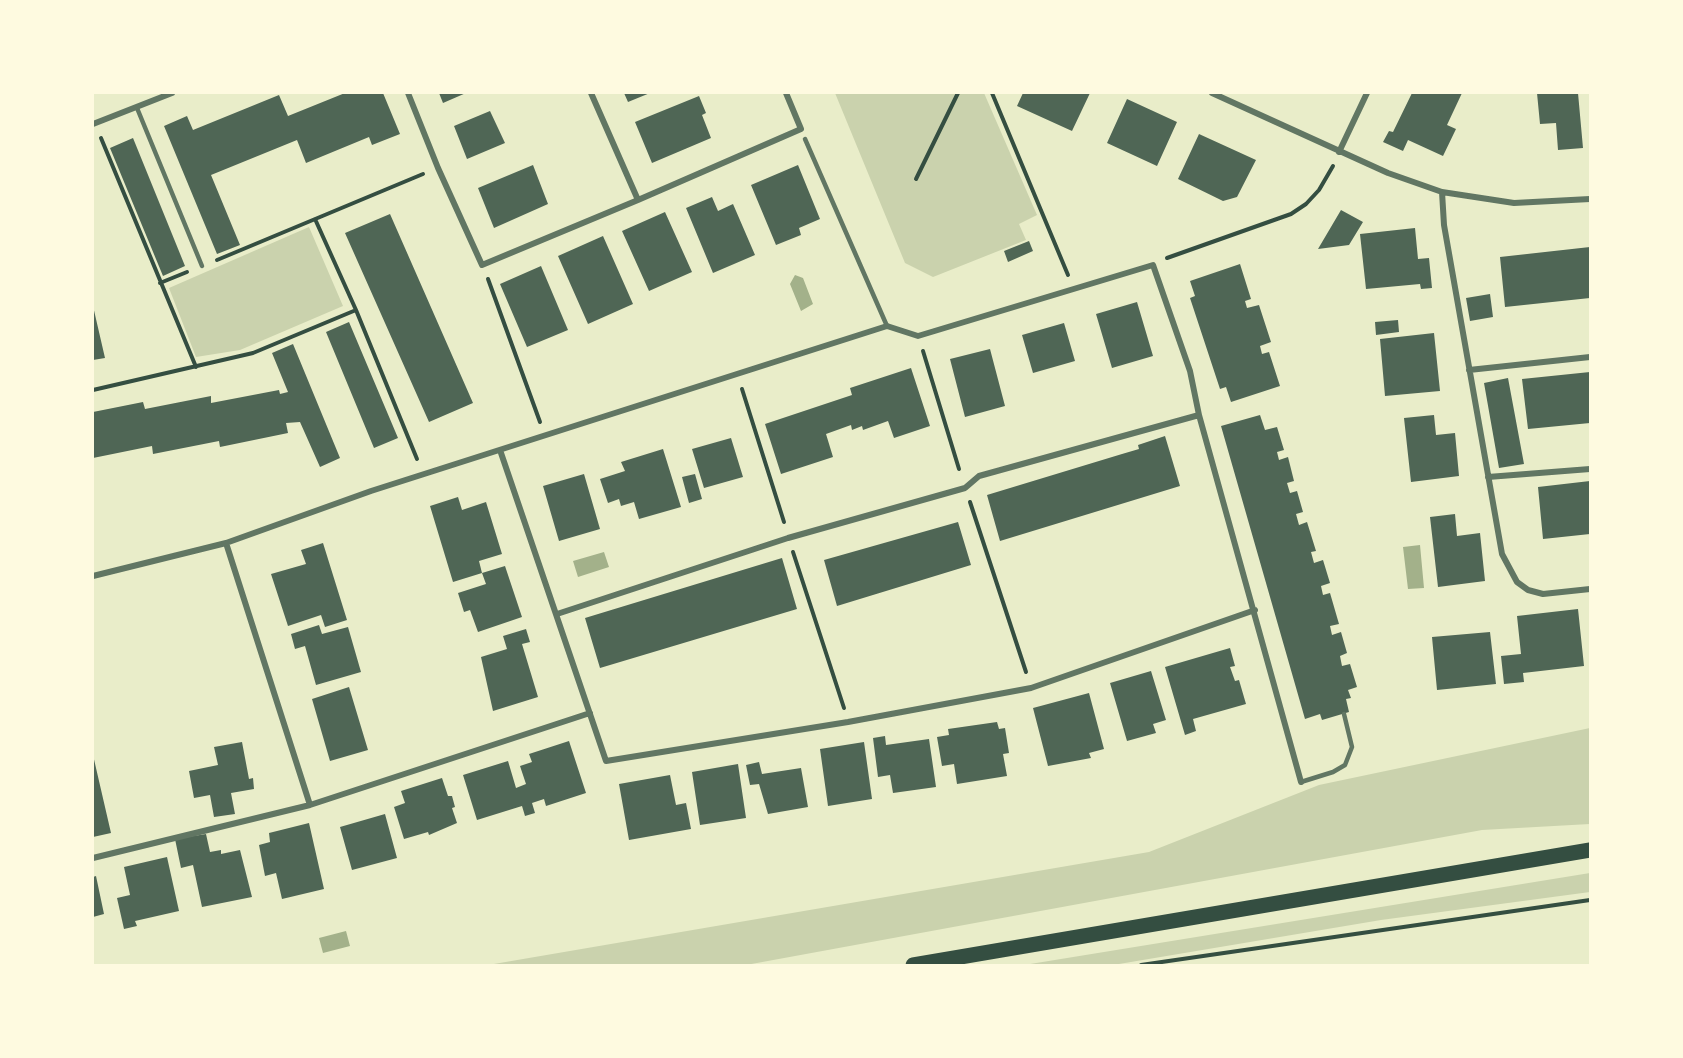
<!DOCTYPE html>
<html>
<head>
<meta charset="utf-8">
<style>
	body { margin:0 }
	#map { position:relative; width:1683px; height:1058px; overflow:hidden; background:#e9edc9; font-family:"Exo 2",sans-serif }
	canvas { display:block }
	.frame { position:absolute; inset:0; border:94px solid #fefae0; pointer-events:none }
</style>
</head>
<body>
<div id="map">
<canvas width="1683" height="1058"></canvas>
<div class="frame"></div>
</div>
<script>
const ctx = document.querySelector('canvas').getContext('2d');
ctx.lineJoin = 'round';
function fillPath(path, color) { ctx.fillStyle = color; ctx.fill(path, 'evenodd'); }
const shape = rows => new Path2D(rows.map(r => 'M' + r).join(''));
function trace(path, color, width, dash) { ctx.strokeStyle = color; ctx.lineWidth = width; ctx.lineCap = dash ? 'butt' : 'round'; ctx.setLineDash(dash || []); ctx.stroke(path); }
fillPath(shape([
	[835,93,984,93,1037,215,1019,224,1026,240,933,277,905,263],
	[309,227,343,306,240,350,196,357,169,288],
	[1590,728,1590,824,1482,830,746,965,488,965,1149,852,1319,785],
	[1590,873,1590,892,1381,920,1113,965,1024,965]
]), '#cad2ad');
fillPath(shape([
	[795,275,803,278,813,304,801,311,790,284],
	[1420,545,1424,588,1408,589,1403,547],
	[604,552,609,567,578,577,573,561],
	[346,931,350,946,323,953,319,938]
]), '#a3b18a');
fillPath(shape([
	[345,93,383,93,400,134,372,145,369,137,306,163,297,140,211,175,240,245,217,254,164,126,187,116,193,130,279,95,288,116],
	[439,93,466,93,443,103],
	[624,93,650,93,628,102],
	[1023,93,1090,93,1072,131,1017,106],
	[1412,93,1462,93,1447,125,1456,129,1443,156,1408,140,1403,151,1383,142,1389,131,1393,132],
	[1537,93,1578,93,1583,148,1558,150,1556,123,1540,124],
	[699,96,706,113,702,115,711,138,652,163,635,122],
	[1127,99,1177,122,1157,166,1107,143],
	[490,111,505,143,467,159,454,126],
	[1199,134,1256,160,1237,197,1223,201,1178,179],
	[133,138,185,266,163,276,110,148],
	[533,165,548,204,494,228,478,188],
	[798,165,820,219,799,228,801,235,776,245,751,185],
	[712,197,718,211,733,204,755,255,713,273,686,208],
	[1341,210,1363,222,1349,245,1318,249],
	[665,212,692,272,649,291,622,231],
	[390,214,473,403,429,422,345,233],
	[1415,228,1418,259,1429,258,1432,288,1421,289,1420,284,1366,289,1360,234],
	[603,236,633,304,588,324,558,256],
	[1029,241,1033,251,1008,262,1004,251],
	[1590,247,1590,298,1505,307,1500,257],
	[1240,264,1251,299,1245,301,1247,308,1259,305,1271,342,1260,346,1262,354,1269,352,1280,386,1231,402,1226,387,1220,389,1190,298,1195,296,1190,281],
	[541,266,568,330,527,347,500,284],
	[1490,294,1493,317,1470,321,1466,298],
	[1137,302,1153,356,1112,368,1096,314],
	[93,306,105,358,93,360],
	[1398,320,1399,332,1376,335,1375,322],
	[349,322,398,438,374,448,326,332],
	[1064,323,1075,361,1033,373,1022,335],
	[1434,333,1440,391,1385,396,1380,339],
	[293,344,340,458,320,467,300,422,286,423,288,433,220,447,219,441,153,454,152,446,93,458,93,412,143,402,145,409,211,396,211,403,279,390,280,394,288,392,272,353],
	[990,349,1005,406,965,417,950,359],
	[911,368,930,426,894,438,888,421,863,430,862,426,852,430,851,425,826,434,833,457,781,474,765,424,852,395,850,388],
	[1590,372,1590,423,1528,429,1522,379],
	[1508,378,1524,464,1499,468,1484,383],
	[1260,415,1265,430,1277,427,1284,450,1277,452,1279,460,1288,457,1294,481,1287,483,1290,493,1297,491,1303,512,1296,514,1299,525,1307,522,1316,551,1311,552,1314,563,1323,560,1330,583,1321,586,1323,595,1330,593,1339,624,1330,626,1332,635,1341,632,1347,653,1340,656,1342,666,1350,664,1357,687,1348,690,1351,698,1346,699,1349,712,1322,720,1320,714,1305,719,1221,426],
	[1434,415,1436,435,1455,433,1459,476,1411,482,1404,418],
	[1165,436,1180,486,1000,541,987,495,1122,454,1139,449,1138,445],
	[731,438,743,477,704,488,692,449],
	[663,449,681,507,639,519,634,502,621,506,619,499,608,503,600,479,625,471,621,462],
	[584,474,600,529,559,541,543,486],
	[695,474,702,499,689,503,682,477],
	[1590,481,1590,534,1543,539,1538,487],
	[458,497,462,510,486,502,502,554,479,561,482,573,453,582,430,506],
	[1455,514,1457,536,1480,533,1485,581,1438,587,1430,517],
	[958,522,971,565,837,606,824,560],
	[323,543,347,620,325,627,321,615,288,626,271,574,306,564,301,550],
	[782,558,797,609,600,668,585,618],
	[505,566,522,617,478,632,470,610,464,612,458,593,486,584,482,573],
	[1578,609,1584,666,1523,673,1524,682,1504,684,1501,656,1521,654,1517,616],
	[319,625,322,634,348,627,361,672,316,685,305,646,295,649,291,634],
	[526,629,530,642,522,644,538,697,493,711,481,657,507,649,503,636],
	[1490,632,1496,684,1437,690,1432,637],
	[1230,648,1235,666,1230,667,1235,681,1239,680,1246,704,1193,719,1196,731,1185,735,1165,667],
	[1151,671,1166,720,1153,724,1156,733,1127,741,1110,683],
	[349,687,368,750,330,761,312,699],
	[1089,693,1104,749,1089,753,1091,758,1048,766,1033,708],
	[997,722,999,729,1005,728,1009,753,1003,754,1007,776,957,784,954,764,942,766,937,737,949,735,948,729],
	[885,736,886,745,929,739,936,787,893,793,890,775,878,777,873,738],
	[569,741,586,793,546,806,544,799,532,803,535,813,525,816,522,806,477,820,463,775,508,761,516,788,526,784,520,766,532,762,529,754],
	[242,742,249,779,253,778,254,789,231,793,235,814,214,817,210,795,194,798,189,771,218,765,214,747],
	[864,742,872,799,828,806,820,749],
	[93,755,111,833,93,837],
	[759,762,762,774,801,768,808,807,768,814,759,784,750,785,746,765],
	[738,764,746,818,700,825,692,772],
	[670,775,676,805,686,803,691,829,629,840,619,784],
	[442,778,448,796,452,796,455,807,452,808,457,823,429,835,428,832,404,839,394,807,405,803,401,791],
	[385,814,397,858,352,870,340,827],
	[309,823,324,889,282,899,276,873,265,876,259,845,270,842,269,833],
	[206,834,210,852,221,850,221,854,240,850,252,897,202,907,193,865,181,868,175,839],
	[167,857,179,911,135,921,137,926,124,929,117,898,130,895,124,867],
	[96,876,104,914,93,917,93,877]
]), '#4f6655');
trace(shape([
	[992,93,1068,275],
	[101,138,196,367],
	[916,179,958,93],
	[315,219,356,310,417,459],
	[1167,258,1291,214,1306,204,1319,190,1333,166],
	[217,260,423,174],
	[488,279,540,422],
	[160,283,187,272],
	[923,351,959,469],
	[742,389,784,522],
	[93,390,253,353,356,310],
	[970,502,1026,672],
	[793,552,844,708],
	[1141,965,1590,900]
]), '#344e41', 4);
trace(shape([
	[137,108,202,266],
	[805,139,887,326],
	[1301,782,1333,772,1345,765,1352,747,1344,714]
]), '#617663', 4.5);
trace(shape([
	[408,93,438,168,482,265,638,200],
	[591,93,638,200,801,129,786,93],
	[1212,93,1388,173,1442,192,1514,203,1590,199],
	[93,124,172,93],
	[1339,152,1367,93],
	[1442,192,1444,225,1502,554,1517,582,1528,590,1543,594,1590,589],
	[1469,370,1590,357],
	[500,450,606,761,848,722,1031,688,1255,610],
	[1488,477,1590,469],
	[226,543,310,805],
	[93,576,226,543,371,491,887,326,918,336,1153,265,1190,371,1199,415,1301,782],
	[557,614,788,538,965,488,979,476,1199,415],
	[93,858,310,805,590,713]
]), '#617663', 6);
trace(shape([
	[913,965,1590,850]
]), '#344e41', 15);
</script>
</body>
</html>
